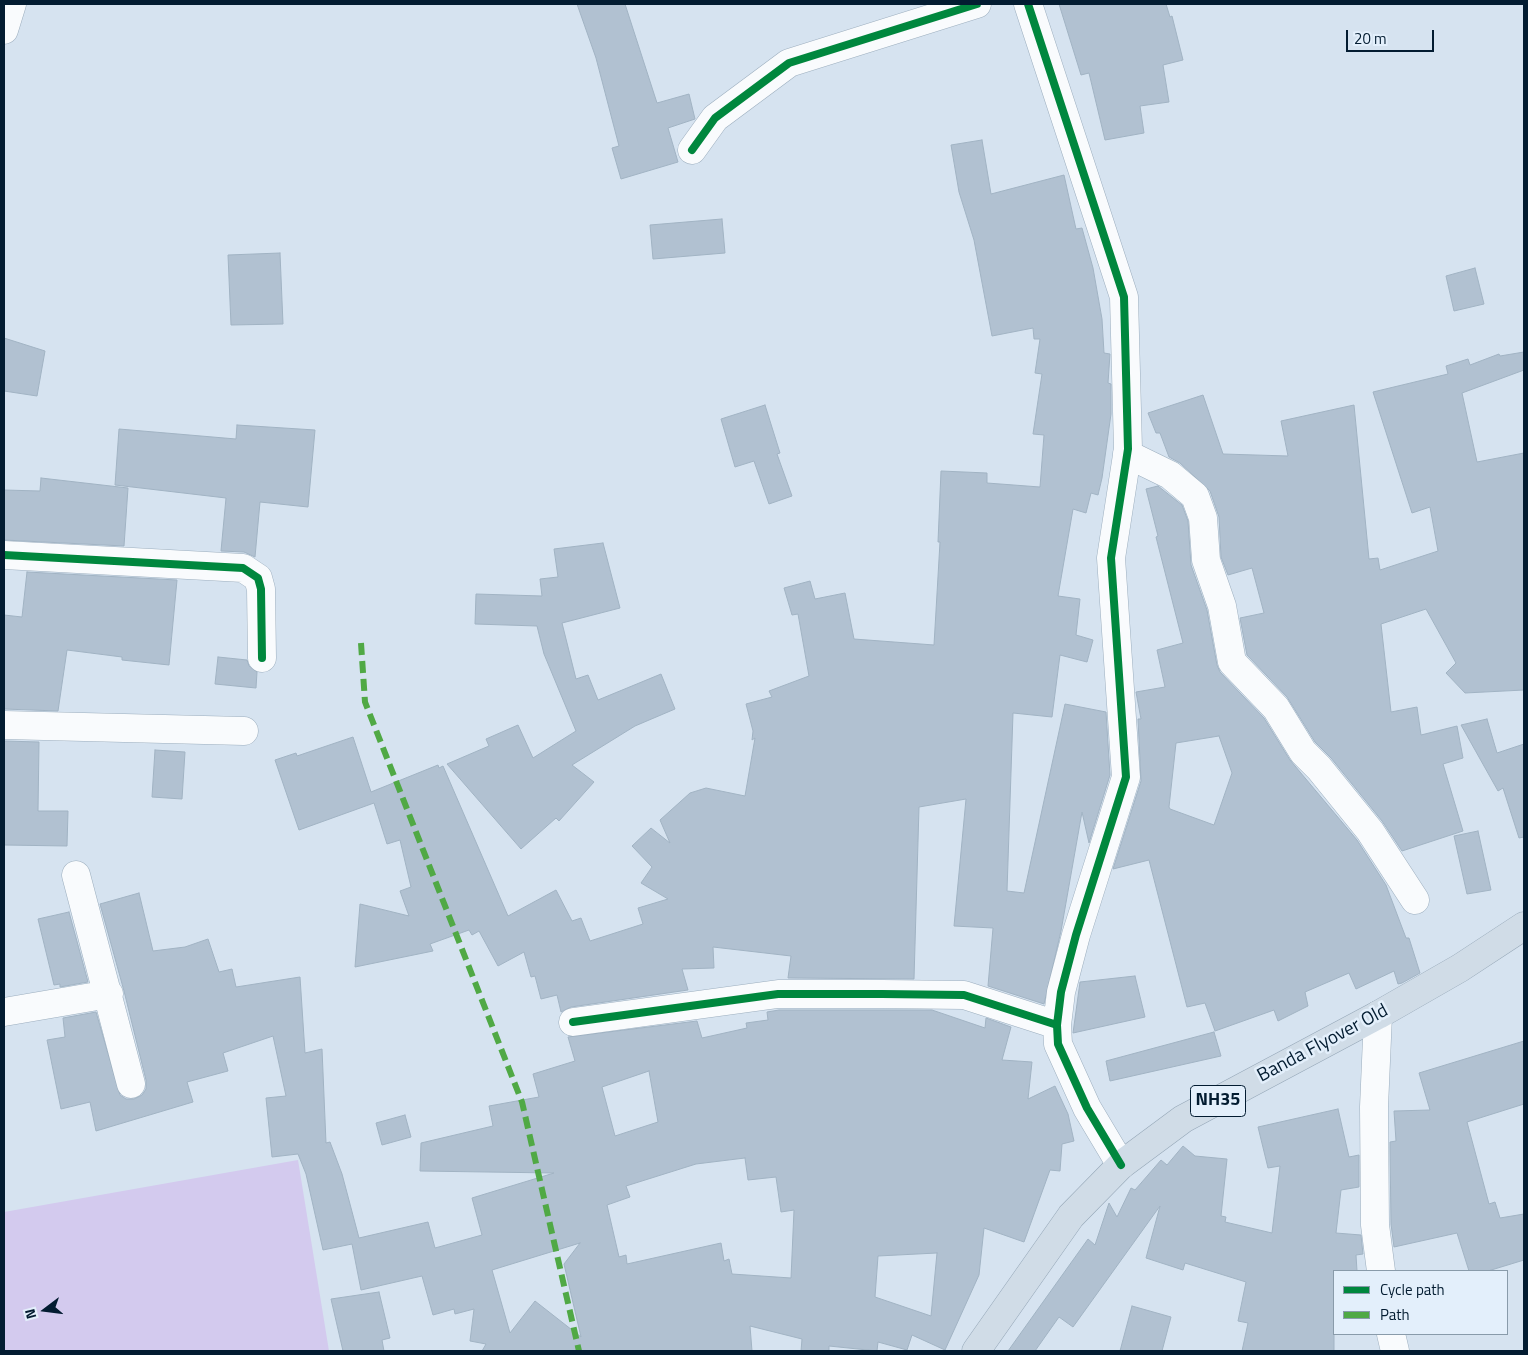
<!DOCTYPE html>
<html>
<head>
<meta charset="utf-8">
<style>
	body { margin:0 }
	#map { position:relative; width:1528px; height:1355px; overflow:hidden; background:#d6e3f0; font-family:"Titillium Web",sans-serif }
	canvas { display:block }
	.frame { position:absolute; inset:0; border:5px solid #031c31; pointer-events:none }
	.legend { position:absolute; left:1333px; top:1270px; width:175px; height:65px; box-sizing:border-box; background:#e3effb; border:1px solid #899baa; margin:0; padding:6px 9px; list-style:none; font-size:15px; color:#031c31 }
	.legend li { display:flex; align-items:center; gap:10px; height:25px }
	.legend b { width:25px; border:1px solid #899baa }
	.north { position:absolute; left:20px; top:1285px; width:50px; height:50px; -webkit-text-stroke:4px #e3effb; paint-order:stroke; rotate:255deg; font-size:14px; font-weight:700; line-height:20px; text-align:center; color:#031c31 }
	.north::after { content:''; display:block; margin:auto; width:18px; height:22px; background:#031c31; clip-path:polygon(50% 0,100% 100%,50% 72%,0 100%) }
	.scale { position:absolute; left:1346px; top:30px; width:88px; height:22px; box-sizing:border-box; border:2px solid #031c31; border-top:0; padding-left:6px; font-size:15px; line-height:18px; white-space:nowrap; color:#031c31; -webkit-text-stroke:4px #e3effb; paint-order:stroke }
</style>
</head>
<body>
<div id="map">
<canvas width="1528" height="1355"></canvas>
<div class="frame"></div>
<ul class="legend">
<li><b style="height:6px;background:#00873e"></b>Cycle path</li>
<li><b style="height:6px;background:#50a945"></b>Path</li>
</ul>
<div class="north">N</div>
<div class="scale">20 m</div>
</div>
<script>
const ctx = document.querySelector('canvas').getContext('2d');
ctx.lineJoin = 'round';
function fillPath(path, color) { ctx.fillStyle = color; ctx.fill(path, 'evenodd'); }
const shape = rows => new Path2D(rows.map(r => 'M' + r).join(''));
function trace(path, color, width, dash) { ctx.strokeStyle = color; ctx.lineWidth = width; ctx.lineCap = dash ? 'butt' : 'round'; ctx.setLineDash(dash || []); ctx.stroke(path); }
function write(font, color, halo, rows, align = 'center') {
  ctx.font = font + ' "Titillium Web",sans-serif'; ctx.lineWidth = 5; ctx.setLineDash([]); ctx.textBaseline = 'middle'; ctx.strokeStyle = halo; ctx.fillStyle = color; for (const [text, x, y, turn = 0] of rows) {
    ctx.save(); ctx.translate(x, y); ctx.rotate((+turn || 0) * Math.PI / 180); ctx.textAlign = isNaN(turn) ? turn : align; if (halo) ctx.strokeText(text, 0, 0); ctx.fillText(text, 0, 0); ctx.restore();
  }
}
fillPath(shape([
	[298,1160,329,1351,4,1351,4,1212]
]), '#d3caee');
const building = shape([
	[577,4,625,4,657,103,689,94,695,119,668,128,678,162,621,179,612,148,619,146,596,58,577,4],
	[1059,4,1166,4,1170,17,1172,16,1183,60,1163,65,1169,102,1140,106,1144,133,1105,140,1089,73,1081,75,1059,4],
	[982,140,991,194,1064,175,1076,229,1082,228,1093,268,1102,319,1104,353,1110,354,1108,383,1111,384,1111,414,1102,478,1098,495,1091,493,1086,513,1073,509,1058,596,1080,599,1076,635,1093,640,1087,662,1060,655,1052,717,1013,713,1007,891,1024,893,1065,704,1106,712,1110,775,1089,843,1082,812,1061,931,1044,1004,988,986,993,928,954,926,966,799,919,807,914,979,788,978,791,956,713,947,714,968,682,969,688,990,571,1007,561,1012,557,995,541,999,535,976,531,977,524,952,498,966,479,931,472,935,469,930,430,944,433,951,355,967,360,904,409,916,400,891,411,887,400,840,387,844,374,803,299,830,275,760,296,753,297,756,353,737,371,792,438,765,439,768,443,766,508,916,556,890,572,921,581,918,590,941,643,924,638,908,668,899,641,883,652,867,632,846,651,828,670,843,660,820,690,793,706,788,745,796,755,738,752,740,753,731,746,704,772,697,769,691,809,676,798,614,792,615,784,588,810,581,815,599,845,593,854,639,934,645,940,542,938,542,941,471,987,473,987,483,1040,487,1044,435,1033,434,1042,374,1035,373,1040,339,1034,339,1033,328,992,336,974,240,959,192,951,145,982,140],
	[722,219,725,253,653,259,650,225,722,219],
	[280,253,283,324,231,325,228,255,280,253],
	[1475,268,1484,304,1454,311,1446,276,1475,268],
	[4,338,45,351,37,396,4,391,4,338],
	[1524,352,1524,370,1462,393,1477,462,1524,453,1524,690,1465,693,1446,673,1456,663,1426,609,1381,624,1391,712,1417,707,1421,735,1457,726,1463,758,1443,764,1463,831,1402,851,1382,821,1331,758,1315,742,1287,697,1247,655,1240,618,1264,613,1252,568,1228,575,1221,557,1219,517,1210,491,1180,463,1169,457,1160,433,1156,433,1148,413,1203,395,1223,454,1288,456,1281,421,1354,405,1369,559,1378,558,1380,570,1438,551,1430,507,1412,513,1373,392,1448,374,1446,366,1468,359,1470,365,1499,354,1500,356,1524,352],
	[765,405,780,453,777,454,792,496,769,504,754,461,735,467,721,419,765,405],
	[237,425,315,430,308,507,260,502,255,557,244,552,221,551,226,498,115,485,119,429,236,439,237,425],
	[41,478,128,488,124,546,4,540,4,490,40,491,41,478],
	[1158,486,1182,505,1188,521,1191,565,1207,610,1217,665,1220,672,1264,718,1290,760,1357,840,1386,885,1406,938,1409,938,1420,973,1402,983,1398,984,1394,971,1356,989,1349,973,1305,992,1308,1006,1278,1021,1274,1010,1215,1031,1205,1003,1187,1007,1149,860,1113,869,1141,781,1138,719,1141,719,1136,692,1165,687,1157,650,1183,643,1156,537,1158,536,1146,489,1158,486],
	[1219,736,1232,773,1214,825,1170,809,1169,807,1176,743,1219,736],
	[603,543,620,608,562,623,576,679,588,675,598,700,661,674,675,709,635,726,572,765,594,782,559,821,556,818,521,849,447,764,489,746,486,739,518,725,533,758,576,731,544,654,537,626,475,624,476,594,542,596,540,579,558,577,554,549,603,543],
	[27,572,177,580,169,665,122,660,122,657,67,650,58,711,4,709,4,615,22,617,27,572],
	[218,657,247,660,249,666,257,672,256,688,215,684,218,657],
	[1487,719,1497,753,1524,744,1524,837,1519,838,1503,788,1498,791,1461,725,1487,719],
	[4,741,39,742,38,811,68,811,67,846,4,845,4,741],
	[155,750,185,752,182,799,152,797,155,750],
	[1478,831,1491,890,1467,894,1454,836,1478,831],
	[139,893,153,951,185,947,208,939,219,972,232,969,236,987,300,977,305,1053,322,1049,326,1143,330,1142,342,1174,359,1238,428,1222,435,1248,482,1235,472,1198,554,1173,420,1171,421,1143,493,1126,489,1106,539,1097,533,1074,575,1061,568,1037,697,1021,702,1038,747,1028,746,1023,768,1020,767,1012,779,1010,932,1010,985,1028,986,1018,1011,1027,1002,1060,1032,1062,1028,1099,1055,1086,1068,1114,1074,1141,1062,1144,1060,1171,1050,1170,1024,1242,984,1228,979,1275,945,1350,912,1335,907,1350,878,1342,877,1351,829,1346,829,1351,801,1351,802,1339,750,1326,752,1351,482,1351,486,1344,470,1341,474,1309,455,1314,454,1309,433,1315,422,1276,361,1290,352,1244,323,1250,306,1174,298,1154,272,1157,266,1098,286,1096,273,1036,223,1053,228,1071,187,1082,193,1102,96,1131,90,1102,61,1109,47,1040,65,1037,63,1018,96,1012,120,1095,126,1099,134,1099,142,1095,146,1089,146,1080,124,991,100,904,139,893],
	[649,1071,658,1122,615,1136,602,1087,649,1071],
	[745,1158,748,1180,776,1177,781,1212,794,1210,791,1278,732,1274,729,1259,724,1261,721,1243,627,1264,626,1255,619,1257,607,1205,630,1197,626,1186,696,1164,745,1158],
	[580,1243,564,1264,581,1337,535,1301,510,1333,492,1270,580,1243],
	[937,1253,931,1316,875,1297,878,1256,937,1253],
	[69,912,88,982,60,987,60,984,54,985,38,919,69,912],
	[1135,976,1145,1017,1073,1033,1080,982,1135,976],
	[1214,1032,1221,1056,1110,1081,1106,1061,1214,1032],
	[1524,1041,1524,1104,1467,1122,1489,1204,1495,1202,1500,1218,1524,1214,1524,1260,1488,1271,1469,1271,1457,1233,1394,1247,1391,1224,1390,1150,1390,1142,1396,1141,1394,1111,1430,1110,1419,1073,1524,1041],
	[1338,1109,1349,1157,1359,1155,1359,1187,1341,1190,1336,1233,1361,1235,1363,1254,1356,1255,1357,1271,1334,1271,1334,1351,1242,1351,1248,1323,1238,1321,1246,1282,1185,1263,1183,1270,1146,1258,1160,1206,1073,1327,1059,1317,1035,1351,1008,1351,1088,1239,1095,1245,1109,1203,1117,1217,1131,1188,1135,1190,1161,1160,1167,1165,1183,1146,1195,1156,1227,1159,1221,1216,1226,1217,1225,1222,1272,1233,1280,1166,1268,1168,1258,1127,1338,1109],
	[405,1115,411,1137,382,1145,376,1123,405,1115],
	[379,1292,390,1338,382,1340,384,1351,343,1351,331,1299,379,1292],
	[1132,1306,1171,1317,1162,1351,1120,1351,1132,1306]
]);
fillPath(building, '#b1c1d1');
trace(building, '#a1b3c3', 1);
const minor = shape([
	[1028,4,1124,297,1128,449,1111,558,1126,777,1076,935,1061,992,1057,1025,1058,1044,1087,1108,1121,1165],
	[4,30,12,4],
	[692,150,715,118,789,63,977,4],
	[1127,454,1170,475,1195,496,1203,518,1206,560,1222,606,1232,662,1276,708,1303,752,1319,768,1370,831,1415,900],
	[4,555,243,568,258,578,261,589,262,658],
	[4,725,244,731],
	[76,875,131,1084],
	[4,1012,109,994],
	[1378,1015,1374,1107,1375,1225,1381,1271],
	[573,1022,778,994,882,994,964,995,1057,1025],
	[1391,1334,1395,1351]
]);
const highway = shape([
	[976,1351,1071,1216,1121,1165,1183,1119,1378,1015,1460,968,1524,926]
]);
trace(minor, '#9caebe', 29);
trace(highway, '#94a6b6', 29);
trace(minor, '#f9fbfd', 28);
trace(highway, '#d0dce7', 28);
trace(shape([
	[361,643,365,702,522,1102,579,1351]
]), '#50a945', 6, [12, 6]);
trace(shape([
	[1028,4,1124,297,1128,449,1111,558,1126,777,1076,935,1061,992,1057,1025,1058,1044,1087,1108,1121,1165],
	[692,150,715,118,789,63,977,4],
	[4,555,243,568,258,578,261,589,262,658],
	[573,1022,778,994,882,994,964,995,1057,1025]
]), '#00873e', 8);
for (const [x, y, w] of [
	[1218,1101,55]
]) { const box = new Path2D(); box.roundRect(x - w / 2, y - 15.5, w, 31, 4); ctx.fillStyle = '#e3effb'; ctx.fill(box); trace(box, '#031c31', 1); }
write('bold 18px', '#031c31', null, [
	["NH35",1218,1101]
]);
write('19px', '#031c31', '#e3effb', [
	["Banda Flyover Old",1323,1044,-28]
]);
</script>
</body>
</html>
